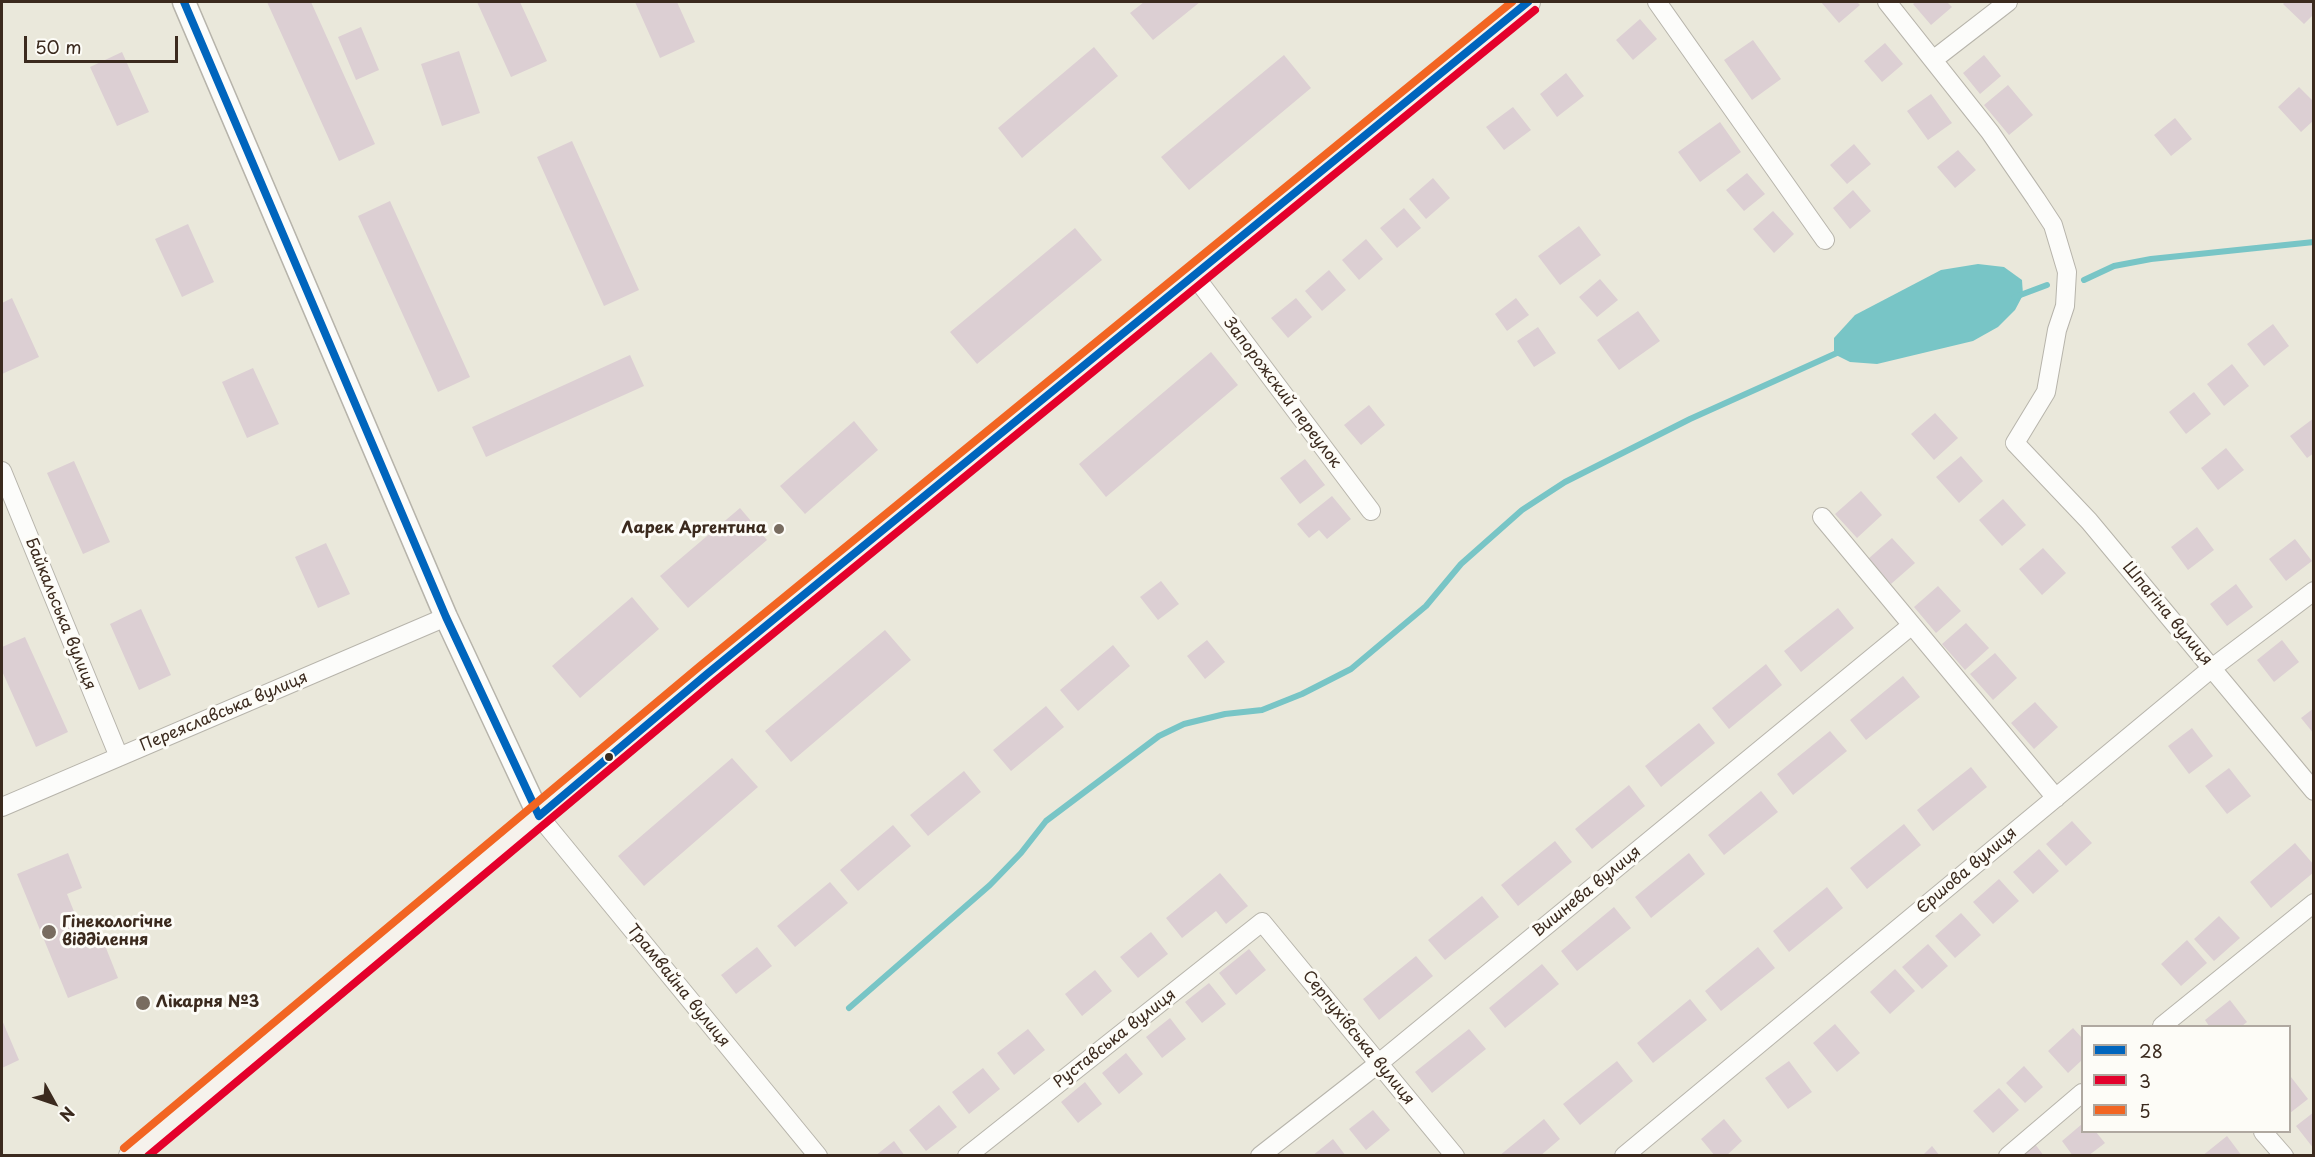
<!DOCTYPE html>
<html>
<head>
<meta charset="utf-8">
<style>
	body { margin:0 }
	#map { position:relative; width:2315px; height:1157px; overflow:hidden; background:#eae8db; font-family:"Playpen Sans",sans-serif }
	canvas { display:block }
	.frame { position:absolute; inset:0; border:3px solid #3b2a1e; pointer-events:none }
	.legend { position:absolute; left:2081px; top:1025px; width:210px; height:108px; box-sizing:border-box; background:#fdfcf7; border:2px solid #afa8a0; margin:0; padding:8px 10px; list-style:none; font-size:18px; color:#3b2a1e }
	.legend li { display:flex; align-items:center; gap:12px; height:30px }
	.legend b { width:30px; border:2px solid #afa8a0 }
	.north { position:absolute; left:24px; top:1073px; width:60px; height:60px; -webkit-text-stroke:4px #fdfcf7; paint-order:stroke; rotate:130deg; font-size:16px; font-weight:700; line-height:24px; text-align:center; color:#3b2a1e }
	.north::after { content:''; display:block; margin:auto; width:21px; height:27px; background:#3b2a1e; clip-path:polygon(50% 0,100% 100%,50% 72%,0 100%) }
	.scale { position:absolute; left:24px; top:36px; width:154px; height:27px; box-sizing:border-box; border:3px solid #3b2a1e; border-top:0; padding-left:8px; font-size:18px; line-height:21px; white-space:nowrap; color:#3b2a1e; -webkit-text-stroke:4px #fdfcf7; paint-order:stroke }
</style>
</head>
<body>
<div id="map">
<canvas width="2315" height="1157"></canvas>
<div class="frame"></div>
<ul class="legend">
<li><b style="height:8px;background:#0065bd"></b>28</li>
<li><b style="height:8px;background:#e4002b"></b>3</li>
<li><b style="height:8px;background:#f26522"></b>5</li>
</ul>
<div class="north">N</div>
<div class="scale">50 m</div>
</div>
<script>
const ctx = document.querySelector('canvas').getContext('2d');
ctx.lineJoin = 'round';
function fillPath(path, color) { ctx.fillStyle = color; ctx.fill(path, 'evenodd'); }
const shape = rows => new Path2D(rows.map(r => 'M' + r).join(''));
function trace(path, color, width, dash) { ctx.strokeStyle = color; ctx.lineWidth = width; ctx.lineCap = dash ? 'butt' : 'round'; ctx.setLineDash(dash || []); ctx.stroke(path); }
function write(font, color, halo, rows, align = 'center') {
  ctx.font = font + ' "Playpen Sans",sans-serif'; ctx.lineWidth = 6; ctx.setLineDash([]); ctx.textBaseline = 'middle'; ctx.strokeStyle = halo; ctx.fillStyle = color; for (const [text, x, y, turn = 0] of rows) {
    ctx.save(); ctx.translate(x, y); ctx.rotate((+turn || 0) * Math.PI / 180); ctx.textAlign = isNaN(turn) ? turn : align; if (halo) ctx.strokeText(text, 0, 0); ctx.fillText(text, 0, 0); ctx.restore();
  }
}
fillPath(shape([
	[1978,264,2004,267,2022,280,2023,295,2015,310,1998,327,1973,341,1877,364,1850,362,1834,354,1834,338,1855,315,1941,270]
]), '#78c5c6');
trace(shape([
	[2084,280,2114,266,2151,259,2314,242],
	[2015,297,2047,285],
	[849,1008,990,885,1021,853,1046,821,1159,736,1184,724,1225,714,1262,710,1302,694,1351,669,1426,606,1461,564,1522,510,1565,482,1690,419,1839,352]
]), '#78c5c6', 6);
fillPath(shape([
	[267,2,311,2,375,144,339,161],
	[477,2,520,2,547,61,511,77],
	[635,2,677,2,695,42,660,58],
	[1144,2,1200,2,1153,40,1130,13],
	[1821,2,1857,2,1860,5,1839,23],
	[1916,2,1947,2,1952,7,1931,25,1913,4],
	[2285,2,2314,2,2314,14,2304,24,2283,4],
	[1640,19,1657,39,1633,60,1616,40],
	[361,27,379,70,356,80,338,37],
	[1753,40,1781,79,1752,100,1724,60],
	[1885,43,1903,64,1882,82,1864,61],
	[1094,47,1118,76,1022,158,998,128],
	[459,51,480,113,442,126,421,64],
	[122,52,149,112,117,126,90,67],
	[1284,55,1311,88,1189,190,1161,157],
	[1984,55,2001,76,1980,94,1963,73],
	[1566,73,1584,96,1557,117,1540,94],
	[2008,85,2033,115,2009,135,1984,105],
	[2299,87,2314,102,2314,120,2301,132,2278,107],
	[1931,94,1952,123,1928,140,1907,111],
	[1513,107,1531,130,1504,150,1486,127],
	[2175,118,2192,139,2171,156,2154,135],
	[1720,122,1741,152,1700,182,1678,152],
	[572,141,639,290,604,306,537,157],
	[1854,144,1871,164,1847,184,1830,165],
	[1958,150,1976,170,1955,188,1937,167],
	[1747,173,1765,194,1744,211,1726,190],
	[1433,178,1450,198,1426,219,1409,199],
	[1853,190,1871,211,1850,229,1833,208],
	[390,201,470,377,438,392,358,216],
	[1404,208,1421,228,1397,248,1380,228],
	[1773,211,1794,234,1774,253,1753,229],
	[188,224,214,282,182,297,155,239],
	[1579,226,1601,255,1560,285,1538,256],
	[1075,228,1102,260,977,364,950,332],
	[1366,239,1383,259,1359,280,1342,260],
	[1329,270,1346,290,1322,311,1305,291],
	[1600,279,1618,300,1597,317,1579,297],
	[12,298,39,357,2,374,2,303],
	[1296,298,1312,317,1288,338,1271,318],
	[1516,298,1529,315,1507,331,1495,314],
	[1638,311,1660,341,1619,370,1597,340],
	[2273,324,2289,346,2264,366,2247,344],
	[1538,327,1556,353,1534,367,1517,341],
	[1211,352,1238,385,1106,497,1079,464],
	[630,355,644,386,486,457,472,427],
	[2232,364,2249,386,2224,406,2207,384],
	[253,368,279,424,247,438,222,382],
	[2194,392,2211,414,2186,434,2169,412],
	[1369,405,1385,425,1361,445,1344,425],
	[1935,413,1958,438,1934,460,1911,434],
	[2314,418,2314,453,2307,458,2290,436],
	[854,421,878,450,805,514,780,486],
	[2226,448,2244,470,2218,490,2201,468],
	[1961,456,1983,481,1959,503,1936,477],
	[1305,459,1325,485,1300,504,1280,478],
	[74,461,110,542,83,554,47,473],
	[1861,491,1882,515,1857,538,1835,514],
	[1332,496,1351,519,1327,539,1319,530,1309,538,1297,524],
	[2003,499,2026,525,2002,546,1979,520],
	[740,508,767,540,688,608,660,576],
	[2197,527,2214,550,2188,570,2171,547],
	[1892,538,1915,563,1891,584,1868,559],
	[2295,539,2312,561,2286,581,2269,559],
	[326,543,350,594,318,608,295,557],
	[2043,548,2066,573,2042,595,2019,569],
	[1161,581,1179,604,1158,620,1140,597],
	[2236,584,2253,607,2227,626,2210,604],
	[1938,586,1961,611,1936,633,1914,607],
	[632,597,659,629,580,698,552,666],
	[1838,608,1854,628,1801,672,1784,651],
	[141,609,171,675,139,690,110,624],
	[1966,623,1989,648,1965,670,1942,644],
	[885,630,911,660,791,762,765,731],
	[25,637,68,732,36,747,2,671,2,647],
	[1207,640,1225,662,1205,679,1187,656],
	[2282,640,2299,662,2274,682,2257,660],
	[1113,645,1130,666,1078,711,1060,690],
	[1995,653,2017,678,1993,700,1970,674],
	[1766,664,1782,685,1729,729,1712,708],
	[1903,676,1920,697,1866,740,1850,720],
	[2035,702,2058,727,2034,749,2011,723],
	[1046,706,1064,727,1011,771,993,750],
	[2314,708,2314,734,2301,718],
	[1699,723,1715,743,1661,787,1645,766],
	[2192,728,2213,756,2189,774,2168,746],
	[1830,731,1847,751,1793,795,1777,774],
	[732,758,758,787,644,886,618,856],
	[1971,767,1987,787,1933,831,1917,810],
	[2229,768,2251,796,2227,814,2205,786],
	[964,771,981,792,928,836,910,815],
	[1629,785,1645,806,1592,849,1575,829],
	[1761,791,1778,812,1724,855,1708,835],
	[2072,821,2092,843,2066,866,2046,844],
	[1904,824,1921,845,1867,889,1850,868],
	[893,825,911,846,858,891,840,870],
	[1555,841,1572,862,1518,906,1501,885],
	[2295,843,2314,865,2314,872,2271,908,2250,882],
	[2039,849,2059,871,2033,894,2013,872],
	[68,853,82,888,67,894,89,949,104,943,118,978,68,998,17,874],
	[1689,853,1705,874,1651,918,1635,897],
	[1220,873,1248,906,1226,924,1216,911,1182,938,1166,918],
	[1999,879,2019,901,1993,924,1973,902],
	[830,882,848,903,795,947,777,926],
	[1827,887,1843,908,1789,952,1773,931],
	[1482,896,1499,917,1445,960,1428,940],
	[1614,907,1631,928,1577,971,1561,951],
	[1961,913,1981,935,1955,958,1935,936],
	[2219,916,2240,938,2214,961,2194,939],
	[1151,932,1168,954,1138,978,1120,957],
	[2187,940,2207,963,2181,986,2161,964],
	[1928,944,1948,966,1922,989,1902,967],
	[757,947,772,966,736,994,721,975],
	[1758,947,1775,968,1721,1011,1705,991],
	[1249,949,1266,970,1236,995,1219,973],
	[1416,956,1433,976,1379,1020,1363,999],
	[1542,964,1559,984,1505,1028,1489,1008],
	[1895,969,1915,991,1890,1014,1870,992],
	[1095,970,1112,991,1082,1016,1065,994],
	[1209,983,1226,1004,1202,1023,1185,1002],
	[1690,999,1707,1020,1653,1063,1637,1043],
	[2230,1000,2247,1022,2242,1026,2209,1026,2205,1020],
	[1170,1018,1186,1039,1162,1058,1146,1037],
	[2,1020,19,1060,2,1068],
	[1835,1024,1860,1053,1837,1072,1813,1043],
	[2073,1028,2082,1038,2082,1060,2068,1073,2048,1051],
	[1028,1029,1045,1050,1014,1075,997,1053],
	[1469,1029,1486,1049,1432,1093,1415,1072],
	[1126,1053,1143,1074,1119,1094,1102,1073],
	[1617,1061,1633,1081,1580,1125,1563,1104],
	[1789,1061,1812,1092,1788,1109,1765,1078],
	[2024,1066,2043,1087,2025,1103,2006,1083],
	[983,1068,1000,1089,969,1114,952,1092],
	[2291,1077,2308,1099,2290,1113,2290,1078],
	[1085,1082,1102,1104,1078,1123,1061,1102],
	[1999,1088,2019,1110,1993,1133,1973,1111],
	[939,1105,957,1127,926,1151,909,1130],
	[1373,1110,1390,1130,1366,1150,1349,1129],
	[2314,1112,2314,1149,2296,1126],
	[1544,1119,1560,1139,1540,1156,1499,1156],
	[1724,1119,1742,1141,1726,1156,1715,1156,1701,1139],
	[2082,1124,2082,1132,2096,1132,2105,1143,2088,1156,2073,1156,2062,1141],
	[2227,1136,2242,1156,2202,1156],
	[1333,1139,1346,1156,1312,1156],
	[894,1141,905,1156,875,1156],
	[2035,1144,2044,1156,2019,1156],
	[1932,1146,1940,1156,1922,1156]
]), '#dccfd3');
const minor = shape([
	[1657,2,1825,240],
	[1887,2,1990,132,2036,199,2053,225,2067,272,2065,306,2057,330,2046,392,2015,443,2089,521,2314,791],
	[1933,60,2008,2],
	[1194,275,1371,511],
	[2,471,119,757],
	[1822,517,2056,798],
	[2,807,446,617],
	[539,816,818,1156],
	[2162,1026,2314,903],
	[2263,1132,2284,1156],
	[967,1156,1262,922,1455,1156],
	[1260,1156,1379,1063,1912,625],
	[1624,1156,2212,668,2314,591],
	[2008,1156,2082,1093]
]);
const tertiary = shape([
	[184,2,446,617,539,816]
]);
const secondary = shape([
	[131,1156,707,674,1528,2]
]);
trace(minor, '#b7b4ab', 20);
trace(tertiary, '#b7b4ab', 25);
trace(secondary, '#b7b4ab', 26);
trace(minor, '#fcfcfa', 18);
trace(tertiary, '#fcfcfa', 22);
trace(secondary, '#f6f2ec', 24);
trace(shape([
	[184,2,446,617,539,816],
	[539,816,707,674,1528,2]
]), '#0065bd', 8);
trace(shape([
	[148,1156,714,682,1535,10]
]), '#e4002b', 8);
trace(shape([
	[124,1148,700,666,1512,2]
]), '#f26522', 8);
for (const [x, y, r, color] of [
	[779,529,6,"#786c60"],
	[609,757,5,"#3b2a1e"],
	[49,932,8,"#786c60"],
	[143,1003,8,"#786c60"]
]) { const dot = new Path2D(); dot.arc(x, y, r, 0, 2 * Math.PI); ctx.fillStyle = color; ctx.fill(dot); trace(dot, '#fdfcf7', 2); }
write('16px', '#3b2a1e', '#fdfcf7', [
	["Запорожский переулок",1282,393,53],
	["Байкальська вулиця",60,614,68],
	["Шпагіна вулиця",2167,614,50],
	["Переяславська вулиця",224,712,-23],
	["Єршова вулиця",1967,871,-40],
	["Вишнева вулиця",1587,892,-39],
	["Трамвайна вулиця",678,986,51],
	["Серпухівська вулиця",1358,1038,51],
	["Руставська вулиця",1115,1039,-38]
]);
write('bold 16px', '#3b2a1e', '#fdfcf7', [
	["Ларек Аргентина",767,529,"right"],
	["Гінекологічне",62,923],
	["відділення",62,941],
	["Лікарня №3",156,1003]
], 'left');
</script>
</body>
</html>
